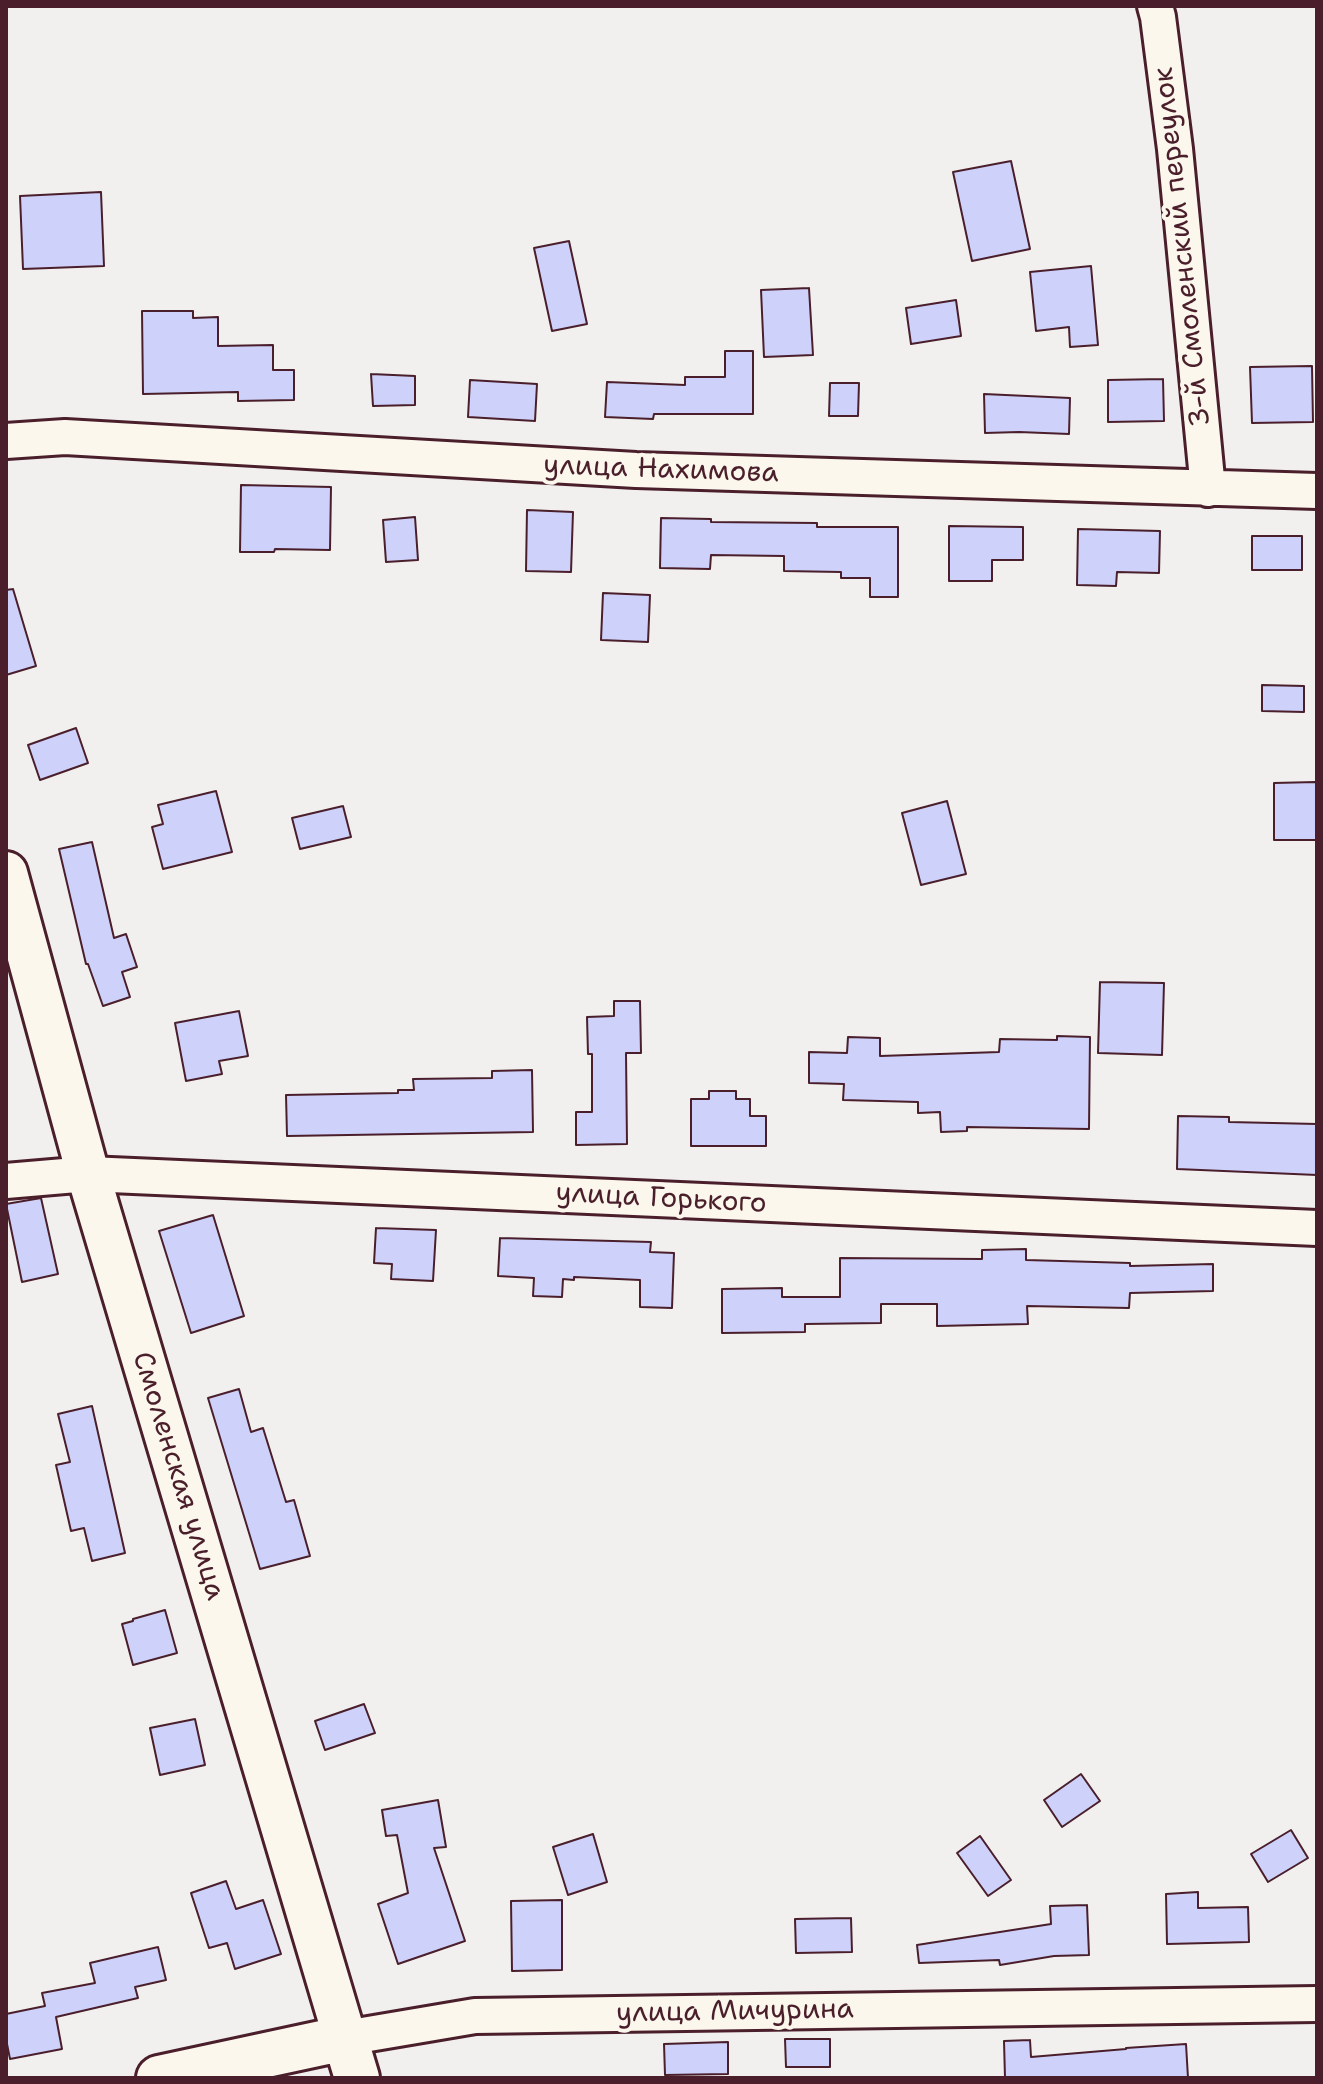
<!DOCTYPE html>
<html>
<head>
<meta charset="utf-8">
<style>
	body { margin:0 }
	#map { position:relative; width:1323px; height:2084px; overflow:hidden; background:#f2f0ef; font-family:"Shantell Sans",sans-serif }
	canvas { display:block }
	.frame { position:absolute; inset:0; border:8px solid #4a1f2b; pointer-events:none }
</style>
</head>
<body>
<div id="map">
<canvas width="1323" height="2084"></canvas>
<div class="frame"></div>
</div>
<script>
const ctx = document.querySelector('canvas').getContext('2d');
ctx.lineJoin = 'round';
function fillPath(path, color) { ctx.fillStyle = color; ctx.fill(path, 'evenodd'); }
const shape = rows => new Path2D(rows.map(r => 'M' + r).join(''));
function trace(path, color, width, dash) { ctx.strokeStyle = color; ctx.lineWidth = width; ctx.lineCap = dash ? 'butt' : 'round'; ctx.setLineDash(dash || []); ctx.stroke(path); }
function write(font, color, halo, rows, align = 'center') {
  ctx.font = font + ' "Shantell Sans",sans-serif'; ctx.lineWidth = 8; ctx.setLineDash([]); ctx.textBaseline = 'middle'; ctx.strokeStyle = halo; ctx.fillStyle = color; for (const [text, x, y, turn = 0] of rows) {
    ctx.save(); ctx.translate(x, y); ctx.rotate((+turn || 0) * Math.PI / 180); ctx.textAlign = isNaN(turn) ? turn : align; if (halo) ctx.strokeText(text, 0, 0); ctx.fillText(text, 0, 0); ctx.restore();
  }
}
const building = shape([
	[1011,161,1030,249,972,261,953,172,1011,161],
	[101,192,104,266,23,269,20,196,101,192],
	[569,241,587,324,552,331,534,248,569,241],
	[1091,266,1098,345,1070,347,1069,327,1036,331,1030,272,1091,266],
	[809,288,813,355,764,357,761,290,809,288],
	[956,300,961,336,911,344,906,308,956,300],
	[142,311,193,311,193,318,218,317,218,346,273,345,273,370,294,370,294,400,238,401,238,392,143,394,142,311],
	[725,351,753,351,753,414,654,414,653,419,605,417,607,382,685,385,685,377,725,377,725,351],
	[1312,366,1313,422,1252,423,1250,367,1312,366],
	[371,374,415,376,415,405,373,406,371,374],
	[1163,379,1164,421,1108,422,1108,380,1163,379],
	[470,380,537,384,535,421,468,417,470,380],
	[830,383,859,383,858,416,829,416,830,383],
	[984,394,1070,398,1069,434,1019,432,985,433,984,394],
	[241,485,331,487,330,550,275,549,274,552,240,552,241,485],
	[527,510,573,512,571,572,526,571,527,510],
	[415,517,418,560,386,562,383,520,415,517],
	[661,518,711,519,711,522,817,523,817,527,898,527,898,597,870,597,870,578,841,578,841,572,784,571,784,556,711,555,710,569,660,568,661,518],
	[949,526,1023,527,1023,560,992,560,992,581,949,581,949,526],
	[1078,529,1160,531,1159,573,1117,572,1116,586,1077,585,1078,529],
	[1252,536,1302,536,1302,570,1252,570,1252,536],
	[13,589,36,666,6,675,6,590,13,589],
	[603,593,650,595,648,642,601,640,603,593],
	[1262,685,1304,686,1304,712,1262,711,1262,685],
	[76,728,88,763,40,780,28,745,76,728],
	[1316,782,1316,840,1274,840,1274,783,1316,782],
	[216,791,232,852,163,869,152,827,163,824,158,805,216,791],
	[947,801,966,874,921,885,902,813,947,801],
	[343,806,351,837,300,849,292,818,343,806],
	[92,842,114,938,126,934,137,967,122,972,130,997,103,1006,88,964,86,964,59,849,92,842],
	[1100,982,1164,983,1162,1055,1098,1053,1100,982],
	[614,1001,640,1001,641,1053,626,1053,627,1144,576,1145,576,1112,592,1112,592,1054,588,1054,587,1017,614,1016,614,1001],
	[239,1011,248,1056,219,1061,222,1074,186,1081,175,1023,239,1011],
	[1057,1036,1090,1037,1089,1129,967,1127,967,1131,941,1132,940,1112,918,1113,918,1102,843,1100,844,1084,809,1083,809,1052,847,1053,848,1037,880,1038,880,1056,999,1052,1000,1039,1057,1040,1057,1036],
	[532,1070,533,1132,287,1136,286,1095,398,1093,398,1090,414,1090,413,1079,492,1078,492,1071,532,1070],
	[709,1091,736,1091,736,1099,750,1099,750,1116,766,1116,766,1146,691,1146,691,1099,709,1099,709,1091],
	[1178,1116,1229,1117,1229,1122,1317,1124,1317,1175,1177,1169,1178,1116],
	[41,1198,58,1274,22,1282,6,1204,41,1198],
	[213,1215,244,1316,191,1333,159,1231,213,1215],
	[376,1228,436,1230,433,1281,391,1279,392,1264,374,1263,376,1228],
	[500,1238,651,1242,650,1252,674,1253,672,1308,640,1307,640,1280,574,1277,574,1280,563,1279,562,1297,533,1296,534,1278,498,1276,500,1238],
	[1026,1249,1026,1260,1130,1263,1130,1266,1213,1264,1213,1291,1130,1293,1129,1308,1027,1306,1028,1324,937,1326,937,1304,881,1304,881,1323,805,1324,805,1332,722,1333,722,1289,782,1288,782,1297,840,1297,840,1258,982,1259,982,1250,1026,1249],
	[239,1389,251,1432,263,1428,286,1502,294,1500,310,1556,260,1569,208,1398,239,1389],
	[92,1406,125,1553,92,1561,84,1528,71,1531,56,1465,70,1462,58,1414,92,1406],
	[165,1610,177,1653,133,1665,122,1624,133,1621,133,1619,165,1610],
	[364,1704,375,1733,325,1750,315,1721,364,1704],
	[195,1719,205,1765,160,1775,150,1728,195,1719],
	[1081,1774,1100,1801,1062,1827,1044,1800,1081,1774],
	[438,1800,446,1847,434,1848,465,1941,398,1964,378,1904,408,1893,397,1835,386,1836,382,1810,438,1800],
	[1291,1830,1308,1858,1268,1882,1251,1854,1291,1830],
	[593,1834,607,1882,568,1895,553,1847,593,1834],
	[980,1836,1011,1880,988,1896,957,1853,980,1836],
	[226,1881,236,1909,263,1900,281,1954,235,1969,227,1943,209,1948,191,1893,226,1881],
	[1198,1892,1198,1908,1248,1907,1249,1942,1167,1944,1166,1894,1198,1892],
	[562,1900,562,1970,512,1971,511,1901,562,1900],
	[1087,1905,1089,1955,1054,1956,1000,1965,999,1960,919,1963,917,1945,1051,1924,1050,1906,1087,1905],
	[851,1918,852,1952,796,1953,795,1919,851,1918],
	[158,1947,166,1980,135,1987,138,1998,56,2017,62,2049,10,2059,6,2039,6,2014,45,2006,42,1993,95,1983,90,1963,158,1947],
	[785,2039,830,2039,830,2067,786,2067,785,2039],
	[1030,2040,1031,2057,1126,2049,1126,2048,1186,2044,1188,2078,1005,2078,1004,2041,1030,2040],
	[728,2042,728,2074,665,2075,664,2044,728,2042]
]);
fillPath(building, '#ced2fa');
trace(building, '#4a1f2b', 2);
const minor = shape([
	[1155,6,1158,17,1175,149,1208,489],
	[6,441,65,437,636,470,1317,491],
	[6,1181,88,1174,1317,1228],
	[345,2038,475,2016,1317,2004]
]);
const tertiary = shape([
	[6,873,88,1174,345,2038]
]);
const secondary = shape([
	[159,2078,345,2038,357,2078]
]);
trace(minor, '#4a1f2b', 40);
trace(tertiary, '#4a1f2b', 48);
trace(secondary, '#4a1f2b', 50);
trace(minor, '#fbf7ec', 34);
trace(tertiary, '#fbf7ec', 42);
trace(secondary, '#fbf7ec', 44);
write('28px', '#4a1f2b', '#fbf7ec', [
	["3-й Смоленский переулок",1183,247,-96],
	["улица Нахимова",661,470,2],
	["улица Горького",661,1199,3],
	["Смоленская улица",178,1476,73],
	["улица Мичурина",735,2012,-1]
]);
</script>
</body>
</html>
